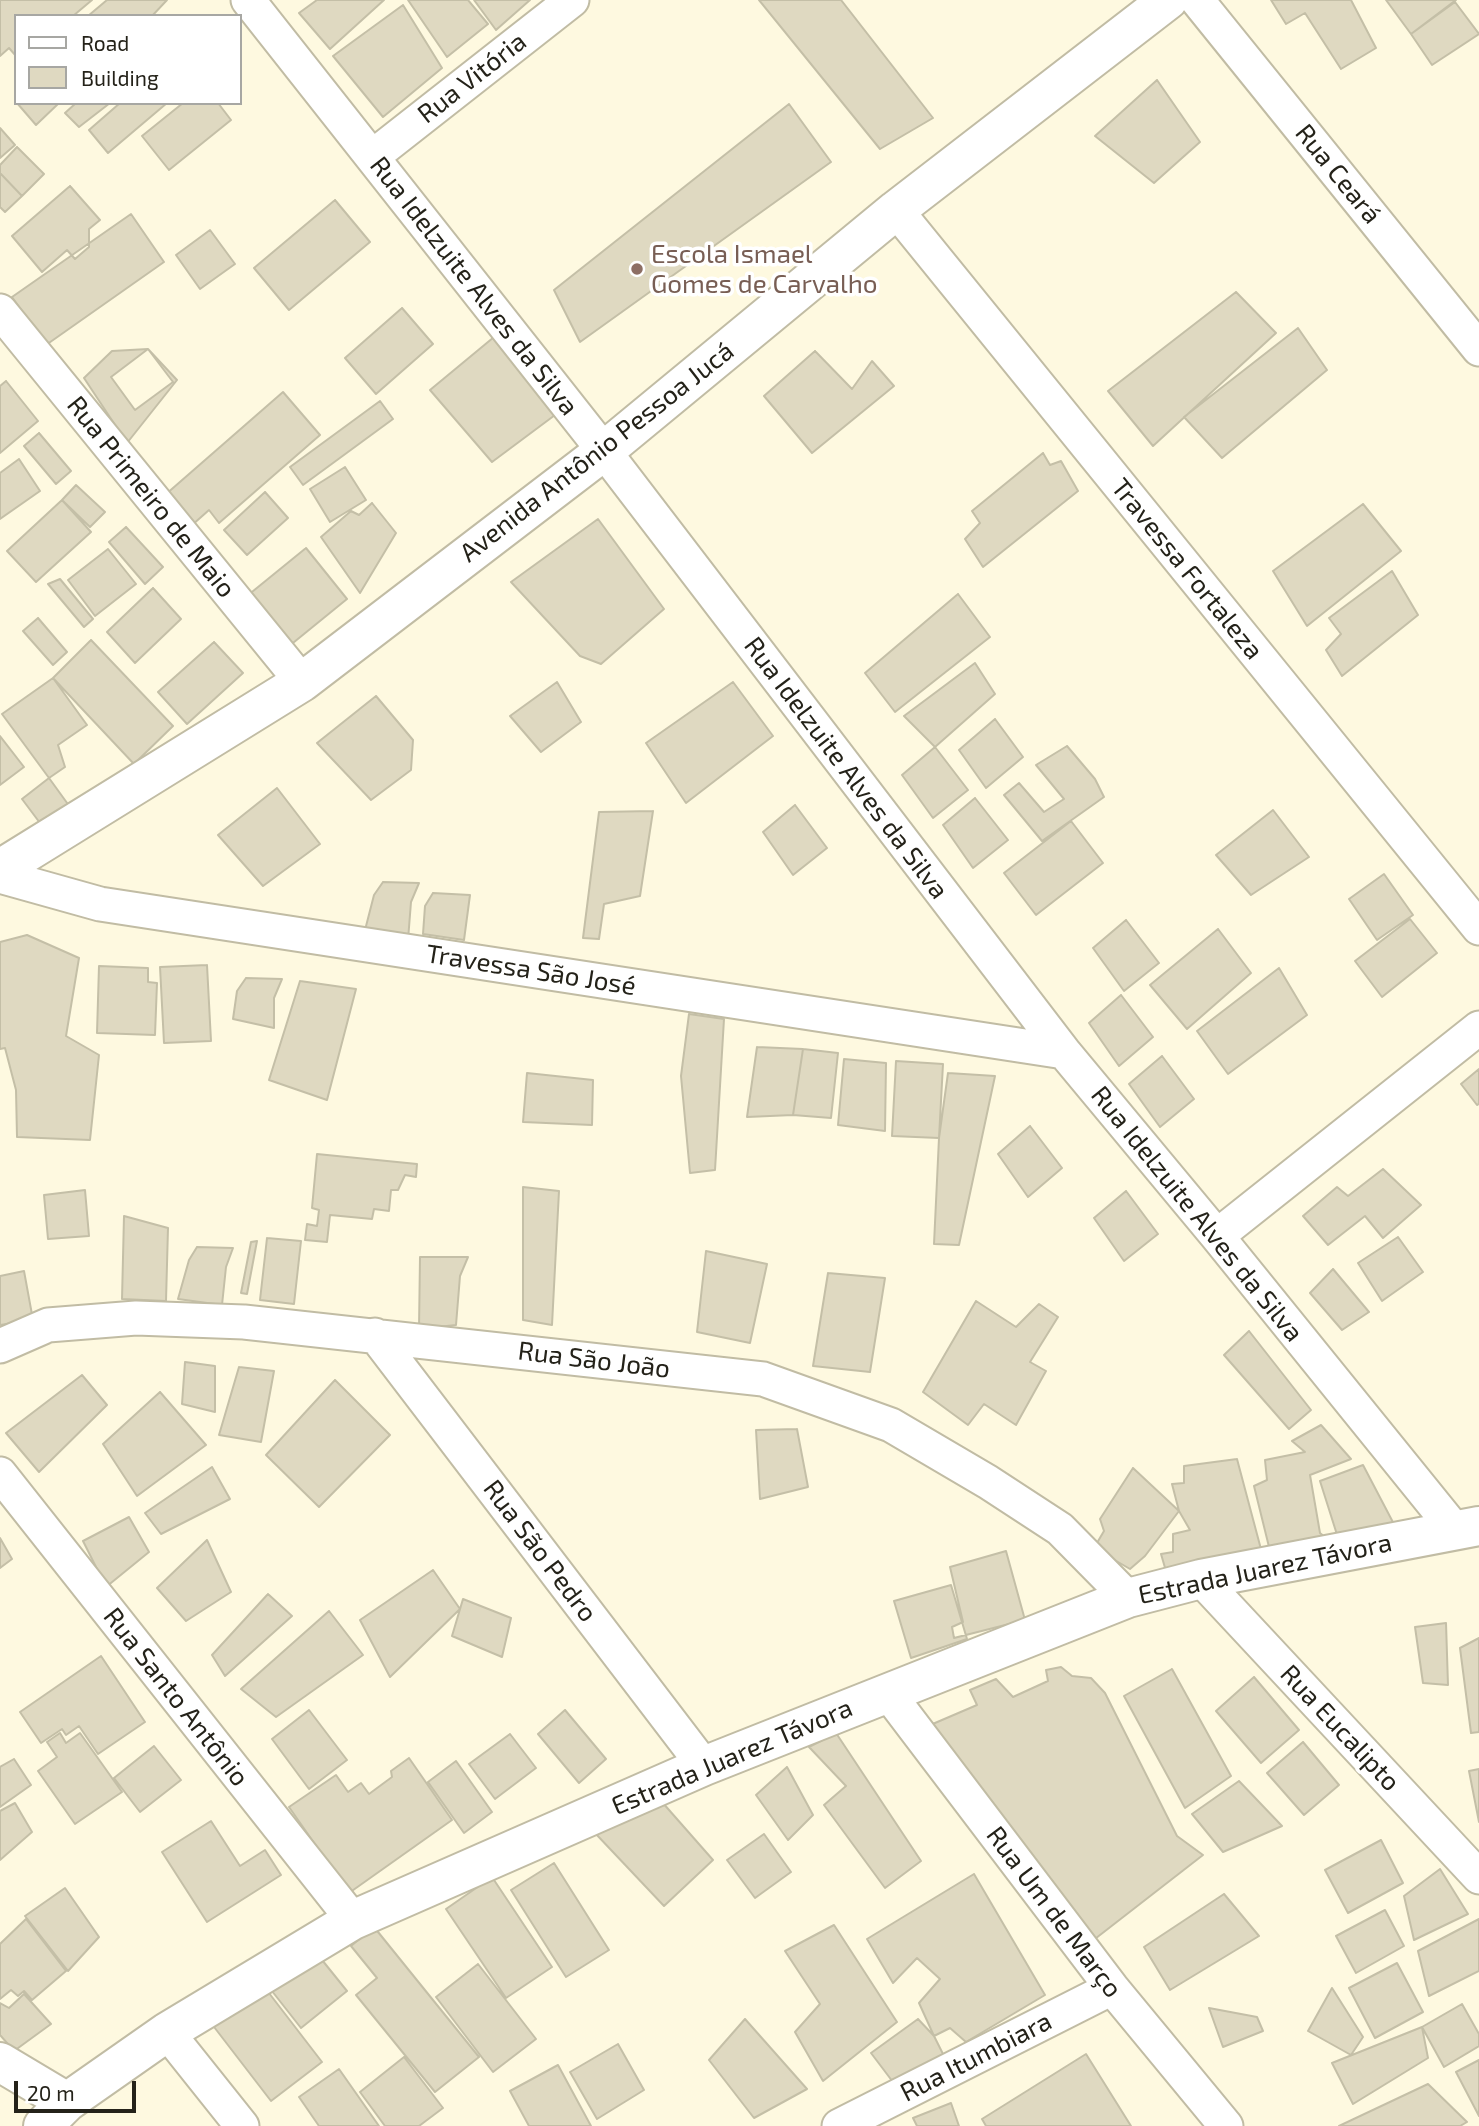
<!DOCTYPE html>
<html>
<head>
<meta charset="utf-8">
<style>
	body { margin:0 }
	#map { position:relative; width:1479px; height:2126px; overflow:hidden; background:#fef9e0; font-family:"Exo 2",sans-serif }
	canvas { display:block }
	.legend { position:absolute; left:14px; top:14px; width:228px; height:91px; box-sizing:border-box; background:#fff; border:2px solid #a7a7a3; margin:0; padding:9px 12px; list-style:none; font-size:21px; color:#242219 }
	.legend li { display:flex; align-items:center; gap:14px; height:35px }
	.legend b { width:35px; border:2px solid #a7a7a3 }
	.scale { position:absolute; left:14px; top:2081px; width:122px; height:32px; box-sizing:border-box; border:4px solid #242219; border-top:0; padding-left:9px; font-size:21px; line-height:24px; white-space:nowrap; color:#242219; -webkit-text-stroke:5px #fff; paint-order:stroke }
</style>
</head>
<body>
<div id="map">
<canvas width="1479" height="2126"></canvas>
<ul class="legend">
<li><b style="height:9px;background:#fff"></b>Road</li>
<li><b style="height:19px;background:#dfd9c1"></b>Building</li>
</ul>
<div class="scale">20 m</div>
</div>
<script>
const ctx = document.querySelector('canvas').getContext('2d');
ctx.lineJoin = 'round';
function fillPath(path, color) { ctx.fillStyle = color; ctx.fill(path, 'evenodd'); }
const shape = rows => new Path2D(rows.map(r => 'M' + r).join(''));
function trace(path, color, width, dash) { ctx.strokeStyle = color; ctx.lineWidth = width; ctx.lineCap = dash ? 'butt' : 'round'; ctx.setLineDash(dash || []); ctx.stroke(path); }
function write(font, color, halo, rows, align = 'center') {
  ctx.font = font + ' "Exo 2",sans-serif'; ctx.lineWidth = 7; ctx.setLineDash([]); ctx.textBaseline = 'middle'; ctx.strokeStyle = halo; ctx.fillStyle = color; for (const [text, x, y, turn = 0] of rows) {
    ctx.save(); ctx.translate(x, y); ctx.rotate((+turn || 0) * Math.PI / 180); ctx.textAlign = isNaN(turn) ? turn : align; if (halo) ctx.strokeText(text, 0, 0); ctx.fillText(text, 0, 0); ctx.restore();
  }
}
const building = shape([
	[0,0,92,0,73,16,16,16,16,56,9,48,0,56,0,0],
	[107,0,167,0,152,16,88,16,107,0],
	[317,0,384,0,330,49,299,13,317,0],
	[408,0,468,0,488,24,447,57,408,0],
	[474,0,530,0,496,30,474,0],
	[759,0,841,0,933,118,880,149,759,0],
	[1271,0,1351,0,1376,48,1341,69,1305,13,1286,24,1271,0],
	[1386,0,1456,0,1411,34,1386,0],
	[1455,2,1479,34,1432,65,1411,34,1455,2],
	[403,5,442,68,383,117,333,56,403,5],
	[1157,80,1200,142,1154,183,1095,136,1157,80],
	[17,103,59,103,36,125,17,103],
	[76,103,110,103,79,127,65,113,76,103],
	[120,103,167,103,108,153,89,130,120,103],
	[183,103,218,103,231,120,169,170,142,136,183,103],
	[789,104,831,162,580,342,554,290,789,104],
	[0,128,15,145,0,158,0,128],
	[17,147,44,174,22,196,0,173,0,165,17,147],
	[0,173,22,196,5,212,0,207,0,173],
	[70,186,100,220,89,229,89,247,75,259,67,250,42,272,12,236,70,186],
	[335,200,370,242,289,310,254,268,335,200],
	[131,214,164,262,46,345,12,297,131,214],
	[210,230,235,264,200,289,176,255,210,230],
	[1236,292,1276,333,1153,446,1108,391,1236,292],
	[402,308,433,344,376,394,345,358,402,308],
	[1298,328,1327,370,1222,458,1184,417,1298,328],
	[494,337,555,415,492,462,430,390,494,337],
	[148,349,173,382,135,410,111,377,148,349],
	[148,349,177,380,127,443,84,378,112,351,148,349],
	[815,351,852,389,872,361,894,386,812,453,764,396,815,351],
	[6,381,38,421,0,453,0,386,6,381],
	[283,392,320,435,219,523,209,510,191,526,165,495,283,392],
	[380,401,393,419,303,485,290,467,380,401],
	[39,433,71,471,56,484,24,446,39,433],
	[1043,453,1050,465,1061,461,1078,491,983,567,965,539,980,523,972,511,1043,453],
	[19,459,40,491,0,519,0,473,19,459],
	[345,467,366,500,330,522,310,489,345,467],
	[76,485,105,512,90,527,62,500,76,485],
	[265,492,288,518,247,555,224,530,265,492],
	[62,500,91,532,36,582,7,551,62,500],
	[372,503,396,533,360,593,321,537,351,511,359,515,372,503],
	[1363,504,1401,551,1307,626,1273,571,1363,504],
	[598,519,664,609,601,664,580,656,511,582,598,519],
	[126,527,163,567,145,584,109,542,126,527],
	[306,548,347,599,288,647,247,596,306,548],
	[108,549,136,584,95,616,68,580,108,549],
	[1392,571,1418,615,1342,676,1326,650,1341,634,1329,618,1392,571],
	[60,579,93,619,84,627,48,584,60,579],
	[153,588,181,619,135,663,107,632,153,588],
	[958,594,990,637,895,712,865,673,958,594],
	[38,618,67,652,53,665,23,631,38,618],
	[91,640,173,726,134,764,53,678,91,640],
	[214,642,243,673,187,724,158,692,214,642],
	[975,663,995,694,935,747,904,716,975,663],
	[53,678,87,725,58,745,65,767,49,778,2,714,53,678],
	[557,682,581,722,541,752,510,716,557,682],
	[733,682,773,736,686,803,646,743,733,682],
	[376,696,413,740,411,770,371,800,317,743,376,696],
	[995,719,1023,757,986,788,959,750,995,719],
	[0,736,24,767,0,785,0,736],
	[1067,746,1095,779,1104,797,1042,841,1004,795,1019,783,1044,812,1064,799,1036,765,1067,746],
	[935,747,968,790,933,818,902,775,935,747],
	[49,778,70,807,43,827,22,799,49,778],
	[277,788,320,844,263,886,218,835,277,788],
	[975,798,1008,840,973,868,943,825,975,798],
	[795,805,827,848,793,875,763,832,795,805],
	[1273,810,1309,857,1251,895,1216,855,1273,810],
	[653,811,640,896,604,904,599,939,583,938,599,812,653,811],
	[1071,821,1103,863,1036,915,1004,873,1071,821],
	[1384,874,1413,915,1377,940,1349,899,1384,874],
	[383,882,419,883,411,902,408,940,364,934,374,895,383,882],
	[433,893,470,895,464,940,423,934,425,906,433,893],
	[1410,919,1437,953,1382,997,1355,961,1410,919],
	[1126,920,1159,963,1124,991,1093,948,1126,920],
	[1218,929,1251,973,1187,1029,1150,985,1218,929],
	[27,935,79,958,66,1036,99,1055,90,1140,17,1137,16,1090,5,1048,0,1049,0,942,27,935],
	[207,965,211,1041,164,1043,160,967,207,965],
	[99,966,148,968,148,982,157,983,155,1035,97,1033,99,966],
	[1279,968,1307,1015,1228,1074,1197,1031,1279,968],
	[246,978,282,979,274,998,274,1028,233,1019,237,991,246,978],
	[300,981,356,989,327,1100,269,1080,300,981],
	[1121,995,1153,1037,1119,1066,1089,1023,1121,995],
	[689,1014,724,1019,715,1170,690,1173,681,1076,689,1014],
	[757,1047,803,1049,793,1115,747,1117,757,1047],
	[803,1049,838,1053,831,1118,793,1115,803,1049],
	[1162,1056,1194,1099,1160,1127,1129,1084,1162,1056],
	[844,1059,886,1063,885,1131,838,1125,844,1059],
	[896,1061,943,1064,939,1138,892,1136,896,1061],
	[1479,1069,1479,1104,1477,1105,1461,1084,1479,1069],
	[527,1073,593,1080,592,1125,523,1122,527,1073],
	[948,1073,995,1076,959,1245,934,1244,939,1138,948,1073],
	[1030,1126,1062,1168,1028,1197,998,1154,1030,1126],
	[317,1154,417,1164,416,1177,405,1175,398,1190,391,1190,389,1211,374,1209,372,1219,330,1215,327,1242,305,1240,307,1224,317,1226,319,1210,312,1208,317,1154],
	[1383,1169,1421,1205,1383,1238,1365,1216,1328,1245,1303,1216,1337,1187,1348,1196,1383,1169],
	[523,1187,559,1191,552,1325,523,1320,523,1187],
	[85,1190,89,1236,48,1239,44,1195,85,1190],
	[1126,1191,1158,1234,1124,1261,1094,1218,1126,1191],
	[124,1216,168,1228,166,1301,122,1299,124,1216],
	[1398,1237,1423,1272,1382,1301,1358,1263,1398,1237],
	[267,1238,301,1241,294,1304,260,1300,267,1238],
	[257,1241,247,1294,241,1293,251,1242,257,1241],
	[197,1247,233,1248,226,1267,222,1305,178,1299,189,1260,197,1247],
	[706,1251,767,1264,750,1343,697,1332,706,1251],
	[420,1257,468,1257,460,1276,456,1325,419,1329,420,1257],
	[1333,1269,1369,1312,1342,1330,1310,1293,1333,1269],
	[24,1271,33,1320,0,1325,0,1276,24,1271],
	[828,1273,885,1278,870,1372,813,1366,828,1273],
	[976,1301,1016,1327,1039,1304,1058,1317,1030,1362,1046,1371,1016,1425,984,1404,968,1425,923,1392,976,1301],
	[1249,1331,1311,1410,1289,1429,1224,1355,1249,1331],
	[185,1362,215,1366,215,1412,182,1404,185,1362],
	[239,1367,274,1371,261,1442,219,1435,239,1367],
	[82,1375,107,1405,39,1472,6,1433,82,1375],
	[335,1380,390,1435,319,1507,266,1455,335,1380],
	[160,1392,206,1445,137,1496,103,1444,160,1392],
	[1321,1425,1351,1459,1310,1475,1320,1533,1331,1542,1271,1555,1254,1486,1267,1480,1265,1460,1305,1452,1292,1441,1321,1425],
	[797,1429,808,1487,760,1499,756,1430,797,1429],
	[1237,1459,1262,1553,1168,1578,1161,1554,1173,1552,1173,1534,1190,1530,1179,1511,1172,1484,1184,1483,1184,1466,1237,1459],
	[1363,1465,1396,1528,1339,1541,1320,1481,1363,1465],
	[212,1467,230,1499,161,1534,145,1513,212,1467],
	[1133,1468,1179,1511,1145,1556,1130,1569,1094,1548,1104,1531,1100,1519,1133,1468],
	[129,1517,149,1552,106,1587,83,1541,129,1517],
	[0,1538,12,1559,0,1568,0,1538],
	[207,1540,231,1592,186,1621,157,1588,207,1540],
	[1006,1551,1025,1620,954,1638,952,1627,963,1622,950,1567,1006,1551],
	[433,1570,460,1609,390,1677,360,1620,433,1570],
	[951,1585,967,1639,911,1658,894,1601,951,1585],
	[268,1594,292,1616,225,1676,212,1655,268,1594],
	[463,1599,511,1618,502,1657,452,1636,463,1599],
	[329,1611,363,1655,276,1717,241,1689,329,1611],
	[1446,1623,1448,1685,1423,1683,1415,1627,1446,1623],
	[1479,1638,1479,1732,1471,1733,1460,1648,1479,1638],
	[101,1656,145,1722,98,1754,79,1726,66,1735,62,1729,41,1743,20,1712,101,1656],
	[1061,1667,1072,1676,1091,1678,1105,1693,1177,1836,1203,1855,1091,1942,928,1726,977,1705,970,1690,996,1679,1013,1697,1048,1681,1046,1670,1061,1667],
	[1172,1669,1231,1776,1185,1808,1124,1696,1172,1669],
	[1254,1677,1299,1730,1261,1763,1216,1711,1254,1677],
	[309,1710,347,1760,309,1789,272,1739,309,1710],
	[565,1710,606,1759,579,1783,538,1734,565,1710],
	[60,1733,66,1743,80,1733,122,1792,75,1824,38,1771,57,1757,47,1742,60,1733],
	[836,1733,921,1861,885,1888,824,1805,846,1786,809,1747,836,1733],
	[510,1734,536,1768,495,1799,469,1764,510,1734],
	[1303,1742,1339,1785,1304,1815,1267,1773,1303,1742],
	[154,1746,181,1780,140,1812,114,1778,154,1746],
	[409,1758,452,1820,349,1893,289,1807,336,1775,348,1792,361,1783,369,1794,392,1777,391,1771,409,1758],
	[14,1759,31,1785,0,1807,0,1767,14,1759],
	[456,1761,492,1812,464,1833,428,1782,456,1761],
	[787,1767,813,1815,788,1840,756,1795,787,1767],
	[1479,1769,1479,1822,1469,1771,1479,1769],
	[1239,1781,1282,1826,1223,1852,1192,1814,1239,1781],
	[662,1802,713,1860,664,1906,595,1833,662,1802],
	[15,1803,32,1832,0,1860,0,1811,15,1803],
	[211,1821,240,1866,265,1850,281,1875,207,1922,162,1852,211,1821],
	[764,1834,791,1872,755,1898,727,1860,764,1834],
	[1381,1840,1403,1883,1348,1913,1325,1870,1381,1840],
	[554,1863,609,1950,566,1977,511,1890,554,1863],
	[1440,1869,1468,1914,1414,1940,1404,1896,1440,1869],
	[974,1874,1045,1995,966,2042,950,2028,934,2036,919,2003,940,1979,917,1958,893,1983,867,1939,974,1874],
	[492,1877,552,1967,506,1998,446,1909,492,1877],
	[65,1888,99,1937,68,1971,25,1916,65,1888],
	[1224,1894,1259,1936,1170,1990,1144,1947,1224,1894],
	[1385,1910,1404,1946,1356,1973,1336,1936,1385,1910],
	[26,1919,66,1971,32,2000,24,1991,18,1996,11,1990,0,1999,0,1944,26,1919],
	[1479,1919,1479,1971,1429,1996,1418,1951,1479,1919],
	[834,1925,897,2022,823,2081,795,2032,820,2004,785,1951,834,1925],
	[374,1927,479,2057,435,2092,356,1995,377,1978,351,1946,374,1927],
	[314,1950,347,1991,301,2028,268,1986,314,1950],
	[1397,1963,1423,2012,1375,2038,1349,1988,1397,1963],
	[478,1964,536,2039,493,2072,436,1997,478,1964],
	[262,1984,322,2062,271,2101,211,2023,262,1984],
	[1332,1988,1363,2037,1351,2055,1308,2031,1332,1988],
	[24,1994,51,2024,14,2051,0,2035,0,2003,9,2008,24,1994],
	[1462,2004,1479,2034,1479,2046,1444,2067,1422,2027,1462,2004],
	[1209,2008,1257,2017,1263,2031,1223,2047,1209,2008],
	[745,2019,807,2089,754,2118,709,2060,745,2019],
	[918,2019,934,2036,943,2054,899,2090,871,2053,918,2019],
	[1422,2027,1428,2058,1353,2104,1332,2063,1422,2027],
	[618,2044,644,2090,597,2119,570,2072,618,2044],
	[1086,2054,1131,2126,986,2126,982,2119,1086,2054],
	[404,2057,443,2108,419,2126,385,2126,360,2092,404,2057],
	[1479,2060,1479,2116,1456,2072,1479,2060],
	[558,2065,591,2126,529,2126,510,2091,558,2065],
	[339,2069,379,2126,319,2126,299,2097,339,2069],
	[1428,2084,1467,2122,1460,2126,1339,2126,1428,2084],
	[951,2103,959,2126,917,2126,913,2118,951,2103]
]);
fillPath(building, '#dfd9c1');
trace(building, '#c4bfa7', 2);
const minor = shape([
	[248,0,604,451,1064,1052,1217,1236,1454,1529],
	[1197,0,1479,349],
	[372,157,572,0],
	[896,210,1479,928],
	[0,311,302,682],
	[0,876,100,904,1064,1052],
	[1217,1236,1479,1028],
	[375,1335,704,1766],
	[0,1346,48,1325,136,1318,244,1322,763,1379,891,1425,988,1482,1060,1529,1128,1598],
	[0,1474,353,1920],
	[1201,1579,1479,1877],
	[888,1693,1112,1988,1226,2126],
	[167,2032,242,2126],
	[839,2126,1112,1988]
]);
const tertiary = shape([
	[0,869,302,682,604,451,896,210,1168,0],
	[0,2062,67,2102],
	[43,2126,67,2102,167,2032,353,1920,704,1766,1128,1598,1201,1579,1479,1526]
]);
trace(minor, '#c1bca4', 37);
trace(tertiary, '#c1bca4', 42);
trace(minor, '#fff', 33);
trace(tertiary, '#fff', 38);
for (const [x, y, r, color] of [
	[637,269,7,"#8d6e63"]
]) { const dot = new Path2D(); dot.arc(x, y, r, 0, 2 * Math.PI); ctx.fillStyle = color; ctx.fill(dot); trace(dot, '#fff', 2.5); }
write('26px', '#242219', '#fff', [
	["Rua Vitória",472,78,-38],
	["Rua Ceará",1338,174,51],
	["Rua Idelzuite Alves da Silva",474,286,52],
	["Avenida Antônio Pessoa Jucá",597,452,-38],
	["Rua Primeiro de Maio",151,497,51],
	["Travessa Fortaleza",1187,569,51],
	["Rua Idelzuite Alves da Silva",846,768,53],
	["Travessa São José",531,970,9],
	["Rua Idelzuite Alves da Silva",1197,1214,51],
	["Rua São João",594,1360,7],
	["Rua São Pedro",540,1551,53],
	["Estrada Juarez Távora",1265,1569,-12],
	["Rua Santo Antônio",176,1697,52],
	["Rua Eucalipto",1340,1728,47],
	["Estrada Juarez Távora",732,1757,-23],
	["Rua Um de Março",1054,1912,53],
	["Rua Itumbiara",976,2057,-27]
]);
write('26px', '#785e54', '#fff', [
	["Escola Ismael",651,254],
	["Gomes de Carvalho",651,284]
], 'left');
</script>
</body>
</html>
